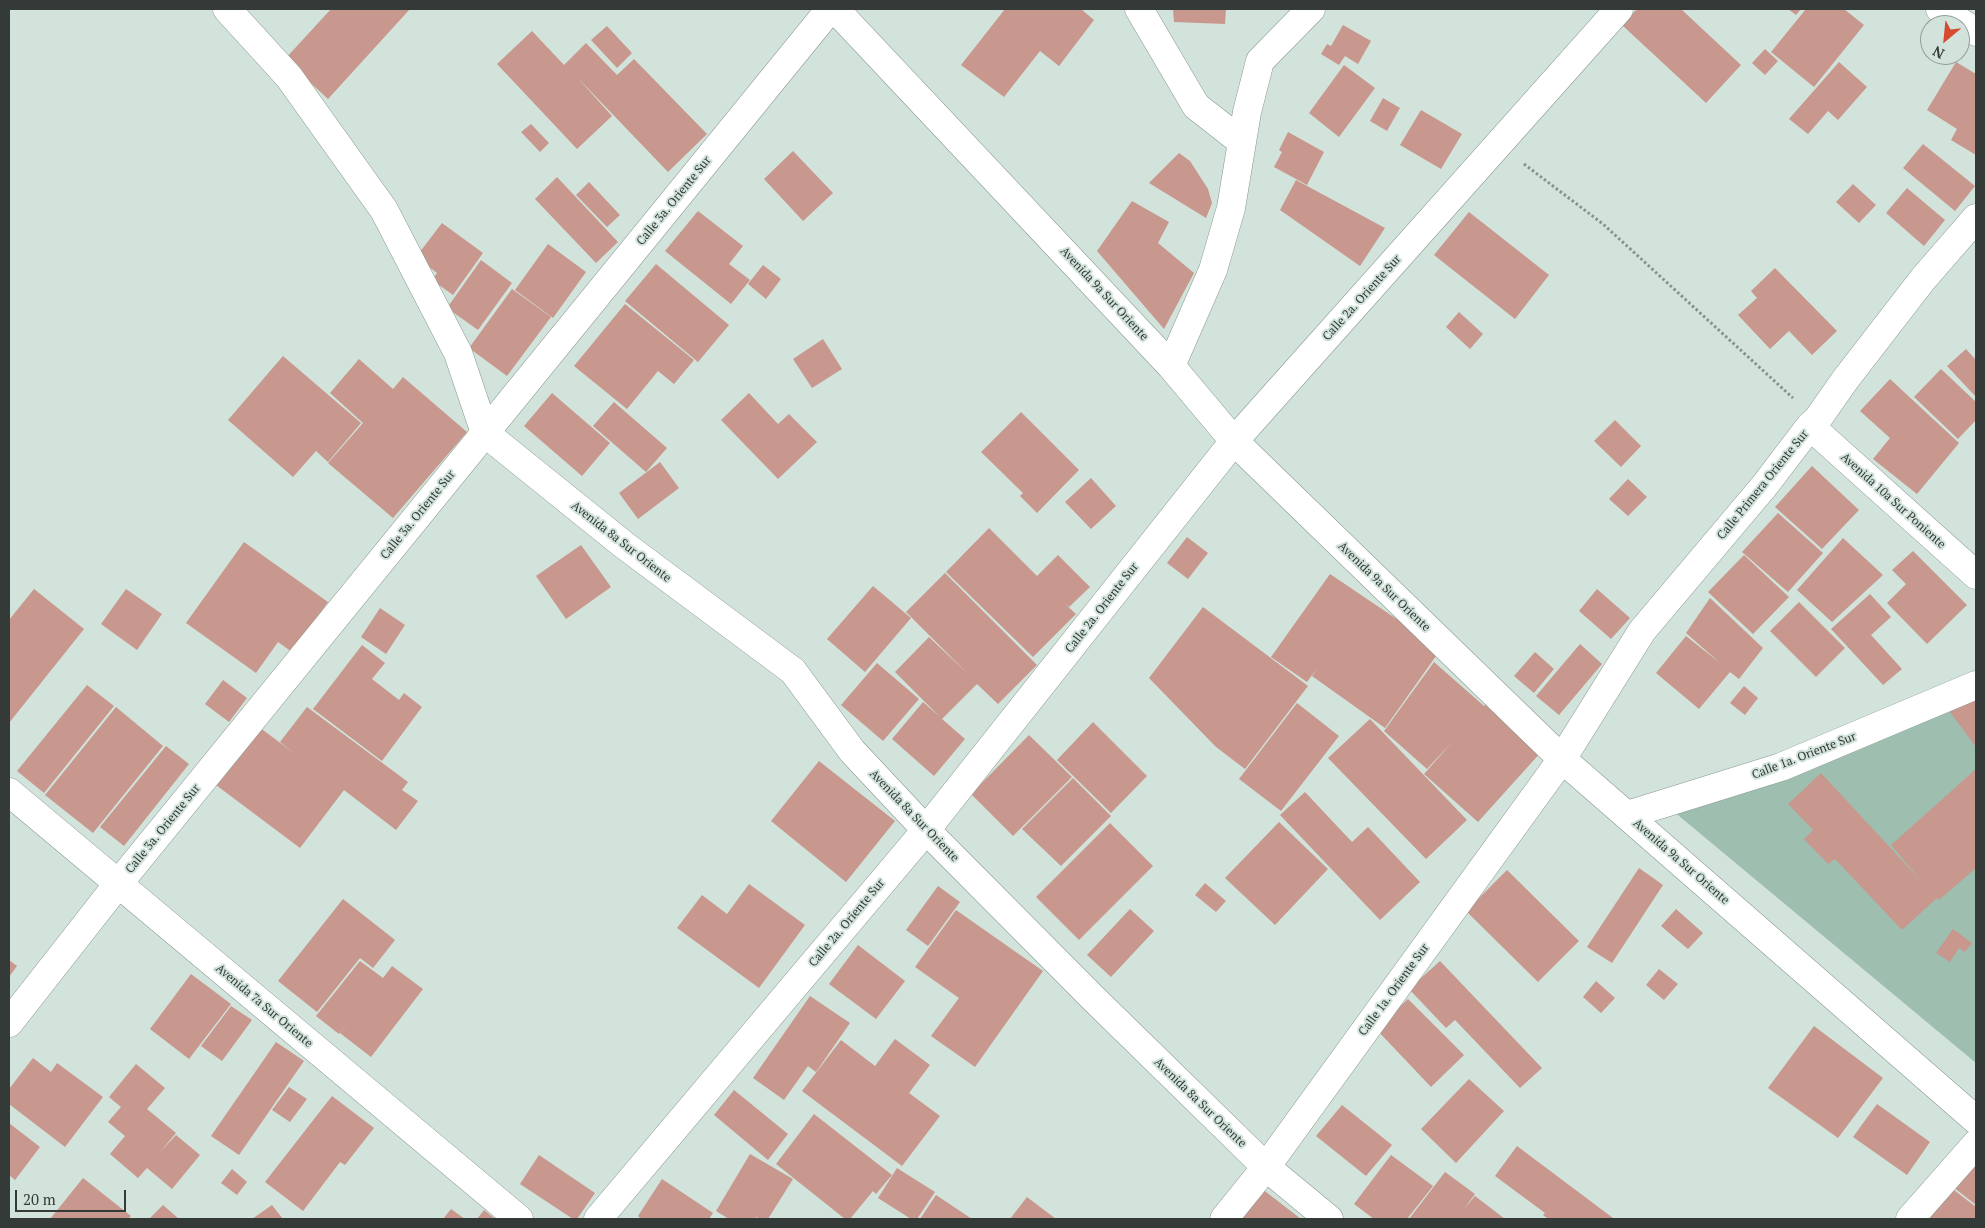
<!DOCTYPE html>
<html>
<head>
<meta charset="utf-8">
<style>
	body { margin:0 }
	#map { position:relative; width:1985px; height:1228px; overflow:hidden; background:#d2e3db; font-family:"PT Serif",serif }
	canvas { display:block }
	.frame { position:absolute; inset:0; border:10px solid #343a37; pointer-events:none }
	.north { position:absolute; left:1920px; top:15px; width:50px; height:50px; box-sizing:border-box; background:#d2e3db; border:1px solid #939f99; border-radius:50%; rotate:208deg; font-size:14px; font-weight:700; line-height:20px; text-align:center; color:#343a37 }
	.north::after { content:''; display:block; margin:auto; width:18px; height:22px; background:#d54a31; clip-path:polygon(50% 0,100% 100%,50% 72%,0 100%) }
	.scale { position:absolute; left:15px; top:1190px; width:111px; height:22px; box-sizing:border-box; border:2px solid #343a37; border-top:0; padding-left:6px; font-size:15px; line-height:18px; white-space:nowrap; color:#343a37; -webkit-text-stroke:4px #d2e3db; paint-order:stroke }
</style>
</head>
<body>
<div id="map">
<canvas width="1985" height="1228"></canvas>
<div class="frame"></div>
<div class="north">N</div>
<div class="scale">20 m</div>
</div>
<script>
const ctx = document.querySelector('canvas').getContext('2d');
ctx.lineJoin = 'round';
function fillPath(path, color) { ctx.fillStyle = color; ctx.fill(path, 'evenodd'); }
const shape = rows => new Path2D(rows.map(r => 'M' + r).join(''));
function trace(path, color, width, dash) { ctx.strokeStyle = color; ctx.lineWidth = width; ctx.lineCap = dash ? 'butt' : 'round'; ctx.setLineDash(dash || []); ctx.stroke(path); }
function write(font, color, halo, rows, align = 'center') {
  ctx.font = font + ' "PT Serif",serif'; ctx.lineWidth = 4; ctx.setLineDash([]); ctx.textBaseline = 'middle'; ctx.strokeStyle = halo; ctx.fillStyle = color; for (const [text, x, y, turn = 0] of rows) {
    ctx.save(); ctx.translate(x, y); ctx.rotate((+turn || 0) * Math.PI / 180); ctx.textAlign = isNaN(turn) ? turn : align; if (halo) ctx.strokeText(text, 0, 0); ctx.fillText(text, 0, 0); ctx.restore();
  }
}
fillPath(shape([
	[1976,686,1976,1063,1661,801]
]), '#9ebfb0');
fillPath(shape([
	[331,9,410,9,328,99,285,59],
	[1005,9,1081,9,1094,20,1059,66,1040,51,1004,97,961,65],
	[1173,9,1226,9,1225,24,1174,22],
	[1637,9,1681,9,1741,65,1706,103,1622,25],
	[1788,9,1801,9,1796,15],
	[1806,9,1844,9,1864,25,1814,87,1771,52],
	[1343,25,1371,41,1358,64,1345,56,1339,65,1321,54,1327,44,1331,46],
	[607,26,632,53,617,68,591,40],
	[532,31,564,65,586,43,617,75,634,59,707,134,668,172,576,76,612,116,577,149,497,64],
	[1765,49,1778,61,1765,75,1752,63],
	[1839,62,1867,87,1838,120,1828,111,1808,134,1789,119],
	[1956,62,1976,74,1976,155,1951,140,1957,129,1927,110],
	[1344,65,1375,88,1339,137,1309,113],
	[1383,98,1400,108,1387,131,1370,121],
	[1421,110,1462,134,1441,169,1400,145],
	[531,124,549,143,540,152,521,132],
	[1288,132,1324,152,1307,185,1274,167,1282,152,1279,150],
	[1923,144,1975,186,1955,211,1903,168],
	[793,151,833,193,803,221,764,179],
	[1179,153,1190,161,1208,189,1212,203,1206,218,1149,183],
	[557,177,618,242,596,263,535,199],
	[1296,180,1385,228,1360,266,1280,210],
	[589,182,620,215,607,227,576,195],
	[1853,184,1876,205,1859,223,1836,202],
	[1907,188,1945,220,1924,246,1886,213],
	[1132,201,1169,222,1158,243,1194,273,1164,329,1097,251],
	[698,211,743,246,729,264,750,280,731,304,665,251],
	[1469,212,1549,275,1515,319,1434,255],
	[442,223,483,253,453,295,432,280,437,273,416,257],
	[548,244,586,272,553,318,515,290],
	[481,260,512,283,478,330,447,308],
	[656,264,729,325,698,362,625,301],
	[763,265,781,279,766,299,748,284],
	[1775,268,1837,331,1812,355,1789,331,1770,349,1738,315,1757,298,1751,291],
	[512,289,551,317,507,376,469,348],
	[625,304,694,360,674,384,658,371,627,409,574,366],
	[1459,312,1483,334,1470,349,1446,327],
	[823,339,842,369,812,388,793,359],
	[1966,349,1976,360,1976,397,1947,366],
	[283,356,361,423,328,462,316,451,293,477,228,420],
	[359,359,393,389,403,377,467,432,393,518,328,463,363,423,330,393],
	[1941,369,1976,402,1976,420,1958,439,1914,397],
	[1890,379,1959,443,1917,494,1873,459,1890,438,1860,411],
	[552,393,610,443,582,476,524,426],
	[749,393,778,424,789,414,817,442,778,479,721,420],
	[614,402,667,448,646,472,593,426],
	[1021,412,1079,470,1037,513,1020,496,1023,493,981,452],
	[1615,420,1641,446,1621,467,1594,441],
	[660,462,679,488,638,519,619,493],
	[1812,466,1859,510,1822,549,1775,507],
	[1091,478,1116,506,1091,529,1065,502],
	[1628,479,1647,497,1628,516,1609,499],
	[1778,513,1823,553,1788,592,1742,552],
	[989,528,1037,576,1058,555,1090,587,1069,607,1064,603,1076,614,1033,657,946,572],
	[1187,537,1208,553,1188,579,1167,563],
	[1843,538,1883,575,1832,622,1797,590],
	[244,542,328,602,292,652,278,642,256,673,186,623],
	[581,545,611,587,566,619,536,576],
	[1913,551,1967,605,1927,644,1887,603,1906,584,1892,570],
	[1744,555,1789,597,1753,634,1708,592],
	[945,573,1037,665,998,704,977,684,942,719,965,739,934,776,892,739,923,702,940,717,895,672,929,637,968,674,906,612],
	[1330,574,1441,649,1385,728,1312,676,1318,667,1307,682,1271,657],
	[873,586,911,618,865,672,827,639],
	[34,589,84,629,9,723,9,620],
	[126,589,162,614,137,650,101,624],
	[1597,589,1630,618,1611,639,1579,611],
	[1870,594,1891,617,1871,635,1902,669,1883,685,1831,629],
	[1710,598,1763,648,1739,679,1730,672,1699,709,1656,673,1686,636,1720,663,1686,633],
	[1799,602,1845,648,1816,677,1770,631],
	[1203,607,1308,686,1245,769,1216,747,1149,678],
	[380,608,405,625,386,654,361,637],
	[1580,644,1602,664,1559,715,1536,696],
	[362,645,385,663,372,679,399,700,404,693,422,707,382,761,313,709],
	[1535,652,1554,669,1534,693,1514,676],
	[1434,662,1484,706,1487,702,1542,751,1478,822,1424,774,1453,741,1427,769,1384,731],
	[877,663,919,699,883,741,841,705],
	[223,680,247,698,229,722,205,704],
	[87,685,114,706,44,793,17,771],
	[1744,686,1758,698,1745,715,1730,703],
	[1976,695,1976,747,1950,712],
	[1297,703,1339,736,1281,811,1239,779],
	[116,707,163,746,93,833,45,795],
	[307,707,408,782,402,790,418,801,396,830,344,790,300,848,216,785,259,727,295,754,280,742],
	[1370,719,1467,820,1426,859,1328,758],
	[1093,722,1147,776,1111,813,1057,760],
	[1029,735,1072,777,1013,836,971,794],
	[166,746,189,764,124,846,100,827],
	[819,761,895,821,846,882,771,821],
	[1976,769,1976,868,1939,900,1937,898,1902,930,1835,859,1828,864,1804,839,1813,830,1788,804,1821,773,1924,884,1891,845],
	[1073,778,1111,816,1061,866,1022,829],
	[1305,792,1352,842,1368,827,1420,882,1380,920,1280,815],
	[1279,822,1328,869,1275,925,1225,878],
	[1110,823,1153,866,1079,940,1036,897],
	[1639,868,1663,885,1612,963,1587,947],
	[1507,870,1579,941,1538,982,1466,911],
	[1205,883,1226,901,1216,912,1195,895],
	[749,884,805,925,759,988,677,928,702,895,727,914],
	[938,886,960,902,928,946,906,930],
	[343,899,395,940,373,968,360,958,317,1012,278,981],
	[1130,909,1154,931,1111,977,1087,955],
	[1676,909,1703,933,1688,949,1661,926],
	[956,910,1043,971,975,1067,931,1036,959,998,915,967],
	[1953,929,1972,943,1965,952,1959,948,1950,962,1936,953],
	[858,945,905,981,876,1019,829,984],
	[9,960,17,966,9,977],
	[360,961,383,978,392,966,423,989,371,1057,340,1033,351,1018,339,1034,316,1016],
	[1440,961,1542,1068,1520,1088,1455,1020,1446,1028,1409,989],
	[1659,969,1678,984,1664,1000,1646,985],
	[191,974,231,1004,189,1059,150,1029],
	[1596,981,1615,998,1601,1013,1583,997],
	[810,996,850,1023,816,1072,808,1066,784,1100,753,1078],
	[1408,999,1464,1055,1431,1087,1376,1029],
	[231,1006,252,1020,222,1061,201,1046],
	[1814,1026,1883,1078,1838,1138,1768,1088],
	[895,1039,930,1065,909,1093,940,1116,902,1166,802,1091,841,1040,875,1066],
	[276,1042,304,1061,239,1155,211,1136],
	[33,1058,51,1072,57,1063,103,1097,65,1147,9,1104,9,1089],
	[136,1064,165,1088,147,1109,176,1133,160,1152,176,1135,200,1155,172,1189,147,1168,138,1178,110,1154,125,1136,108,1122,121,1107,109,1097],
	[1469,1079,1504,1111,1456,1163,1421,1129],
	[289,1087,307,1099,290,1122,272,1110],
	[734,1090,788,1134,768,1160,714,1115],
	[332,1096,374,1128,345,1165,340,1162,303,1211,265,1182],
	[1877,1104,1930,1142,1907,1175,1853,1137],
	[1342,1105,1392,1145,1366,1176,1316,1136],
	[814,1114,892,1175,876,1194,873,1191,850,1219,845,1219,776,1164],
	[9,1123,40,1147,15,1180,9,1175],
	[1517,1146,1613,1218,1612,1219,1548,1219,1543,1215,1545,1213,1495,1176],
	[750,1154,793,1179,768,1219,760,1219,756,1217,755,1219,729,1219,716,1211],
	[539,1155,595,1193,577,1219,573,1219,520,1184],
	[1391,1155,1433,1186,1407,1219,1374,1219,1354,1204],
	[1976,1158,1976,1205,1953,1187],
	[897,1168,935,1192,917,1219,911,1219,878,1198],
	[232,1169,247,1182,237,1195,221,1183],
	[1445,1172,1475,1194,1464,1209,1475,1196,1505,1219,1409,1219],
	[83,1178,131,1216,128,1219,50,1219],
	[662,1179,713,1213,709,1219,641,1219,638,1216],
	[1257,1185,1301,1219,1239,1219],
	[1950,1187,1976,1207,1976,1219,1925,1219],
	[936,1195,972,1219,920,1219],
	[1027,1197,1056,1219,1010,1219],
	[163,1205,179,1219,149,1219],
	[272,1205,283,1219,252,1219],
	[451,1209,465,1219,443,1219],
	[484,1210,495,1219,477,1219]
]), '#c8978d');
const minor = shape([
	[227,9,289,77,384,210,458,353,485,433,624,545,793,671,852,751,926,830,1094,999,1266,1167,1329,1219],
	[835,9,1171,366,1234,441,1562,759,1976,1120],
	[1139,9,1196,106,1242,142],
	[1940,9,1976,32],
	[1171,366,1213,270,1231,208,1247,112,1260,61,1311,9],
	[1810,426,1976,575],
	[9,792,519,1219],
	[1627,815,1781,767,1976,685],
	[9,1023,118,884,830,9],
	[598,1219,926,830,1234,441,1619,9],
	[1224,1219,1266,1167,1562,759,1642,631,1765,485,1810,426,1817,420,1845,380,1923,279,1976,218],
	[1910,1219,1976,1144]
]);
trace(minor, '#899891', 29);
trace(shape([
	[1524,164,1603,224,1793,398]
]), '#86928c', 3, [2.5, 2.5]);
trace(minor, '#fff', 28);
write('12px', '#343a37', '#d2e3db', [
	["Calle 3a. Oriente Sur",674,201,-51],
	["Avenida 9a Sur Oriente",1104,294,47],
	["Calle 2a. Oriente Sur",1362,298,-48],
	["Calle Primera Oriente Sur",1763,485,-51],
	["Avenida 10a Sur Poniente",1893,501,42],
	["Calle 3a. Oriente Sur",418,515,-51],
	["Avenida 8a Sur Oriente",621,542,38],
	["Avenida 9a Sur Oriente",1384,587,44],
	["Calle 2a. Oriente Sur",1102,608,-52],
	["Calle 1a. Oriente Sur",1804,756,-21],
	["Avenida 8a Sur Oriente",914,816,46],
	["Calle 3a. Oriente Sur",163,829,-51],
	["Avenida 9a Sur Oriente",1681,862,41],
	["Calle 2a. Oriente Sur",847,923,-50],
	["Calle 1a. Oriente Sur",1394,990,-54],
	["Avenida 7a Sur Oriente",264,1006,40],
	["Avenida 8a Sur Oriente",1200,1103,44]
]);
</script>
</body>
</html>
